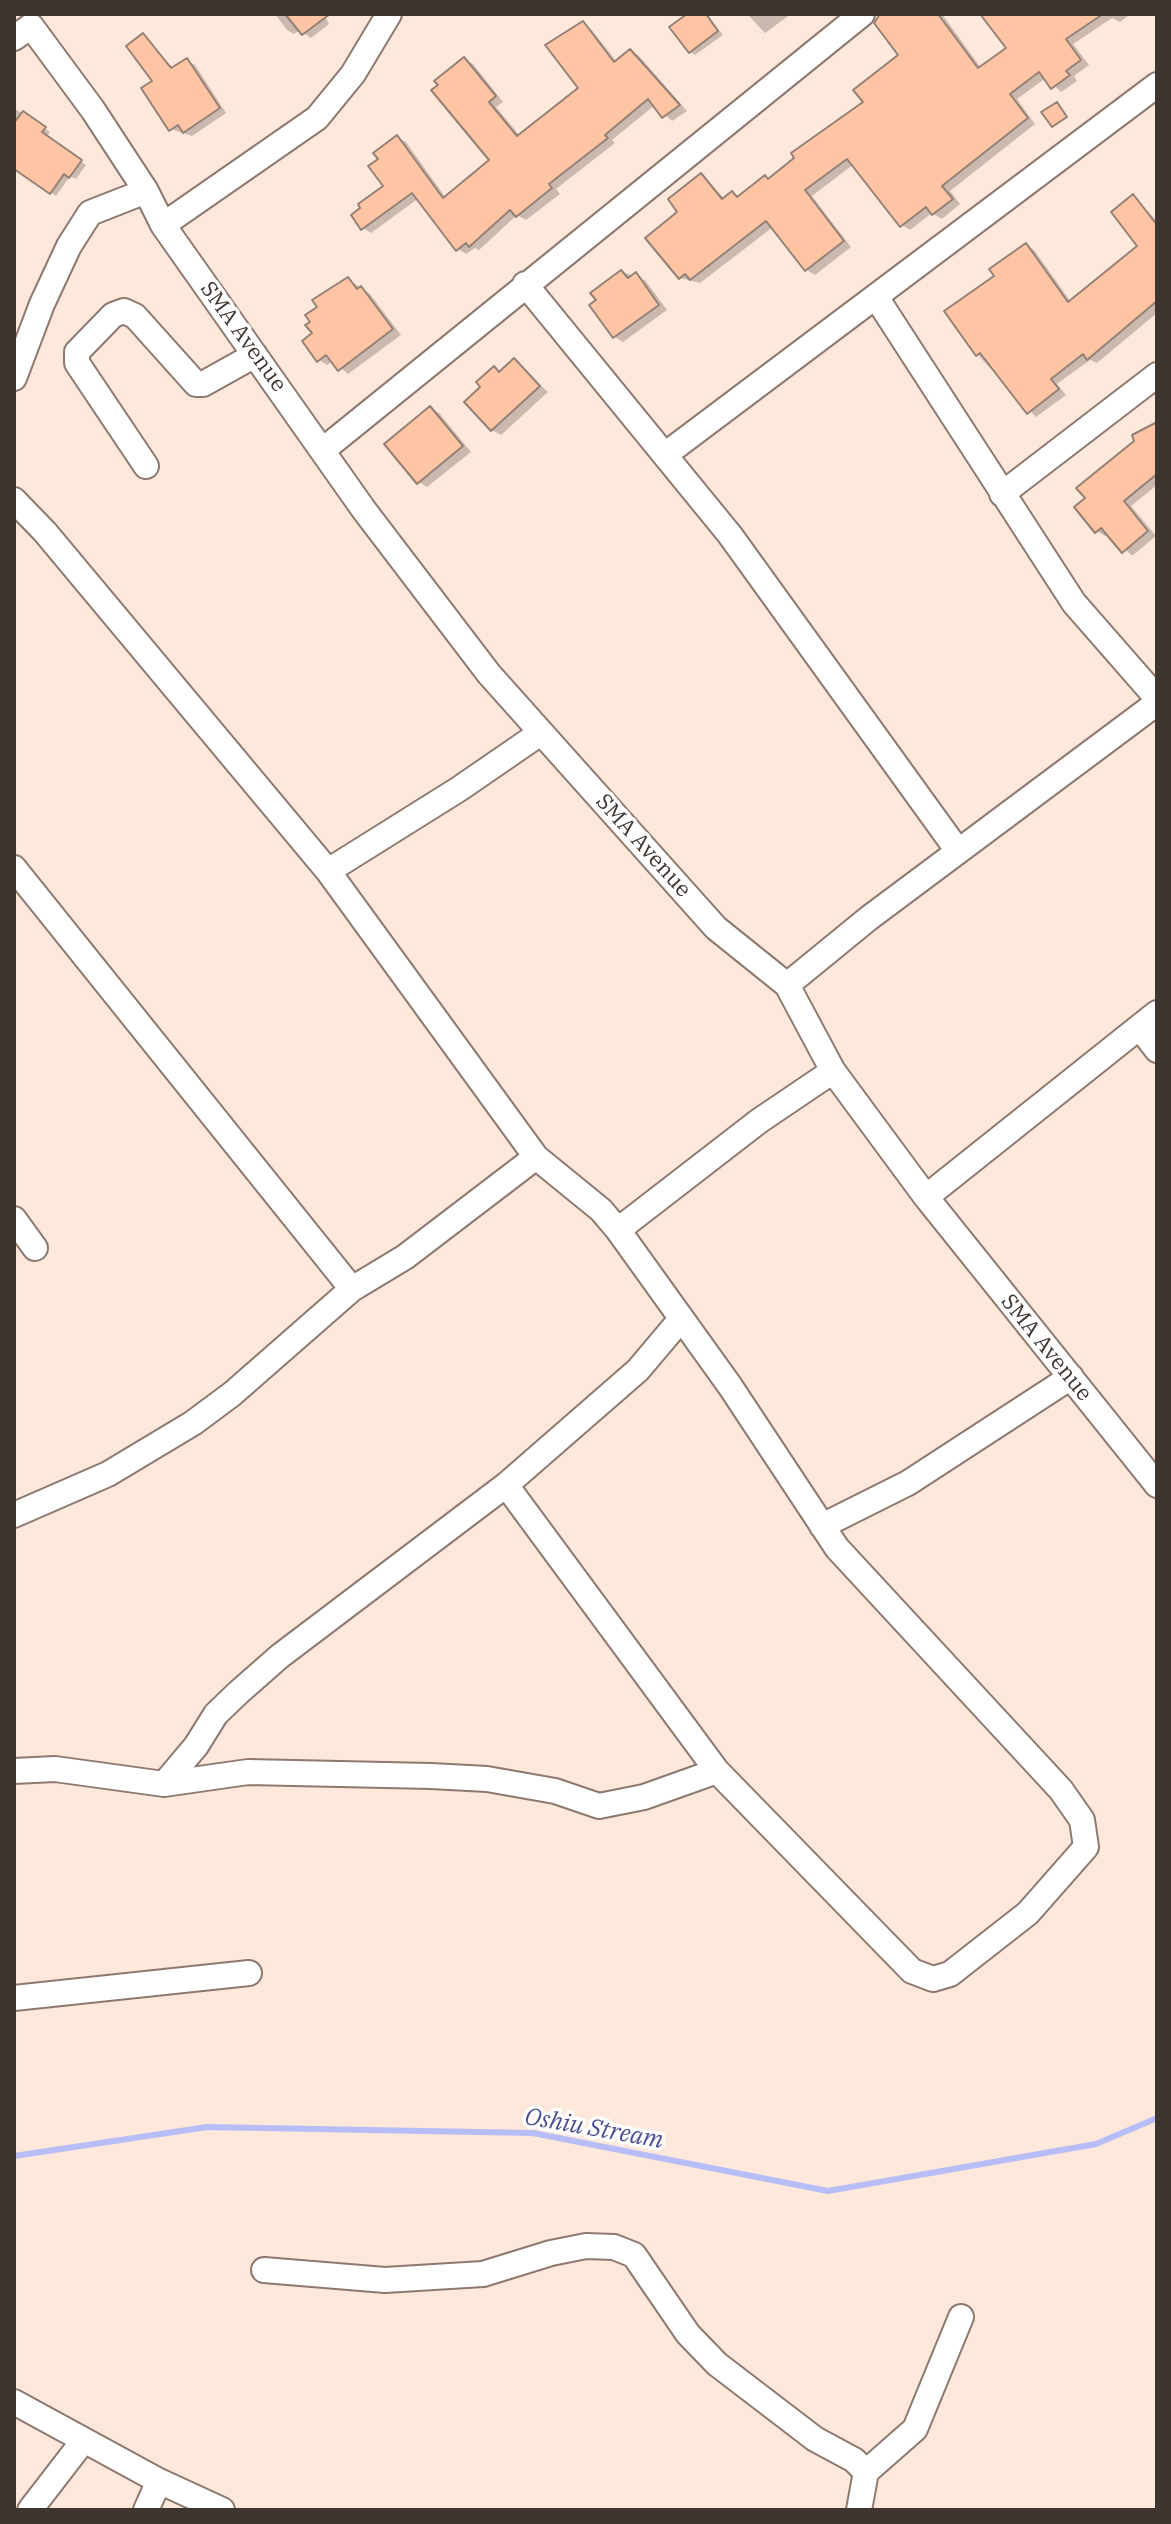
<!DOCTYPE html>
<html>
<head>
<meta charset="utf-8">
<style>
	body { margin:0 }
	#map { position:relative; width:1171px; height:2524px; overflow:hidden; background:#fee8dc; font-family:"IBM Plex Serif",serif }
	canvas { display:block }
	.frame { position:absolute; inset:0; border:16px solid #3e3531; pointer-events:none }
</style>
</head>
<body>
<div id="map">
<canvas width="1171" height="2524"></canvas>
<div class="frame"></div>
</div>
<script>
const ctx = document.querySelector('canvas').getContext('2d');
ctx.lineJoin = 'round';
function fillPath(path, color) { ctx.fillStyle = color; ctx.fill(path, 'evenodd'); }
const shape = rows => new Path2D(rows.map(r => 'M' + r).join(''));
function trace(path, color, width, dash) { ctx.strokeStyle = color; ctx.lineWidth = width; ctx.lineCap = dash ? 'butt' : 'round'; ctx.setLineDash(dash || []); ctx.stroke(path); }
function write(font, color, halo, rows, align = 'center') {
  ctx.font = font + ' "IBM Plex Serif",serif'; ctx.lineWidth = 7; ctx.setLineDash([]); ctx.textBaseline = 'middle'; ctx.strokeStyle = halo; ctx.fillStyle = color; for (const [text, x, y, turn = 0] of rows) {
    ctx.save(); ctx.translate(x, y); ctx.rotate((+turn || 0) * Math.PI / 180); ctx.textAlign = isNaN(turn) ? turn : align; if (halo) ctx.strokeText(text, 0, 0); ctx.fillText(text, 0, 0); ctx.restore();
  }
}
fillPath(shape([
	[275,14,324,14,329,24,311,38,300,30,294,34,287,30],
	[690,14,707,14,723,35,695,55,690,52],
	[747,14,791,14,765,33],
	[883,14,942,14,981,68,1009,48,982,14,1131,14,1120,22,1112,18,1073,44,1089,65,1074,76,1077,81,1061,92,1046,78,1017,99,1035,124,950,191,960,204,942,219,932,213,910,230,902,225,854,164,812,196,851,247,815,275,807,270,773,227,700,283,680,278,680,212,701,175,725,199,732,193,740,197,769,180,866,102,901,55],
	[583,24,591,29,617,62,631,51,639,56,687,111,672,121,655,105,612,140,615,143,556,189,560,194,526,220,517,215,479,250,475,248,466,254,458,249,419,198,371,233,363,228,386,186,381,159,397,138,406,142,446,198,492,160,464,59,473,64,503,102,496,107,520,136,581,88],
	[143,35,174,69,187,61,195,65,226,113,192,136,171,129],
	[14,108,50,132,46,137,86,165,76,179,70,176,56,196,14,165],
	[1134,197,1157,221,1157,313,1097,363,1090,360,1057,384,1066,395,1036,417,977,354,997,277,1026,245,1034,250,1071,302,1140,246],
	[622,272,645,280,667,310,623,342,615,337],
	[348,279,370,294,401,335,348,374,333,361,327,365,319,360,314,334],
	[514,360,548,392,501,435,492,430,483,387,494,368,501,372],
	[430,408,439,413,471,452,427,487,419,482],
	[1157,425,1157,485,1131,506,1156,536,1132,556,1109,533,1105,536,1096,531]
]), '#0003');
trace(shape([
	[14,2156,207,2127,533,2133,828,2191,1096,2144,1157,2118]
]), '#b7bef7', 6);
const building = shape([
	[285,14,330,14,302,35,285,14],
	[687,14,706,14,718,31,689,53,669,27,687,14],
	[880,14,938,14,978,68,1006,48,980,14,1103,14,1066,39,1081,60,1066,71,1070,75,1051,89,1039,72,1010,94,1028,118,942,186,953,199,932,215,926,207,900,227,847,159,805,190,844,241,805,271,766,221,690,280,685,274,679,279,645,238,677,212,668,199,701,173,722,199,732,191,737,197,765,175,768,179,794,158,791,153,863,102,853,90,898,55,874,23,880,14],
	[583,21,614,62,630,49,680,105,662,118,648,99,605,135,608,138,549,184,552,188,516,217,510,210,469,247,466,243,456,251,412,193,361,230,351,215,360,208,358,204,383,186,368,166,378,159,373,153,397,135,443,198,489,160,431,90,438,85,434,81,464,57,496,96,489,102,517,136,578,88,545,45,583,21],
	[143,33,171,68,187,58,220,108,183,133,178,125,169,131,141,88,152,81,126,46,143,33],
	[1057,102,1067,117,1052,127,1041,112,1057,102],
	[23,111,46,127,42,132,82,160,69,178,64,174,50,194,14,169,14,123,23,111],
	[1133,194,1157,225,1157,301,1087,360,1083,354,1051,379,1059,389,1027,414,980,353,976,356,944,311,994,276,989,269,1026,243,1068,302,1137,246,1111,212,1133,194],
	[621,270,628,278,636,272,659,305,613,338,589,305,596,300,590,293,621,270],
	[348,277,357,289,361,286,393,329,338,371,326,355,317,362,302,341,312,333,305,325,310,322,305,315,317,307,312,300,348,277],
	[514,358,540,386,491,431,464,402,480,387,476,382,494,366,499,372,514,358],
	[430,406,463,446,417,484,384,444,430,406],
	[1157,422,1157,474,1124,501,1148,531,1122,553,1101,528,1095,533,1074,507,1085,498,1076,488,1134,441,1132,435,1157,422]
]);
fillPath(building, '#fec4a4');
trace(building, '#948075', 2);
const minor = shape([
	[14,38,31,26,93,110,146,191,163,225,364,510,489,674,716,928,787,985,833,1071,926,1197,1157,1485],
	[163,225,317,118,353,74,389,14],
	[525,284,730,535,958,851],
	[876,297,1074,603,1157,698],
	[14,378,42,304,69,246,90,213,146,191],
	[323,450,862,14],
	[666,454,1157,85],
	[146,466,77,363,77,352,113,315,124,311,135,316,196,384,203,384,255,355],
	[1002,494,1157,375],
	[14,500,45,532,328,871,536,1157,601,1210,618,1230,730,1386,837,1548,1061,1790,1082,1820,1086,1847,1028,1913,950,1974,933,1979,912,1971,717,1771,506,1485],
	[14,868,352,1289],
	[328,871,459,789,539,734],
	[787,985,869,918,1157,703],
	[1140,1028,1157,1050],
	[926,1197,1157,1013],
	[14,1219,35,1248],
	[618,1230,759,1121,833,1071],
	[14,1515,108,1474,193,1423,232,1394,352,1289,405,1257,536,1157],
	[822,1526,908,1483,1071,1377],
	[14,1771,55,1769,164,1784,248,1772,431,1776,487,1779,555,1791,599,1806,644,1797,717,1771],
	[164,1784,196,1746,216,1714,239,1692,280,1656,506,1485,638,1370,681,1319],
	[14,1998,249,1973],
	[264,2270,385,2280,483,2274,551,2253,586,2246,614,2247,634,2255,688,2334,717,2364,815,2439,854,2460,866,2472,859,2510],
	[14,2402,159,2481,222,2510],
	[866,2472,915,2429,961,2317],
	[30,2510,84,2440],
	[146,2510,159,2481]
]);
trace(minor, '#8d796f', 28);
trace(minor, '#fff', 24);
write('22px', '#3e3531', '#fff', [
	["SMA Avenue",243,337,54],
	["SMA Avenue",643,846,48],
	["SMA Avenue",1046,1348,51]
]);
write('italic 24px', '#4a4d91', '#fff', [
	["Oshiu Stream",594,2129,10]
]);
</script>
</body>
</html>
